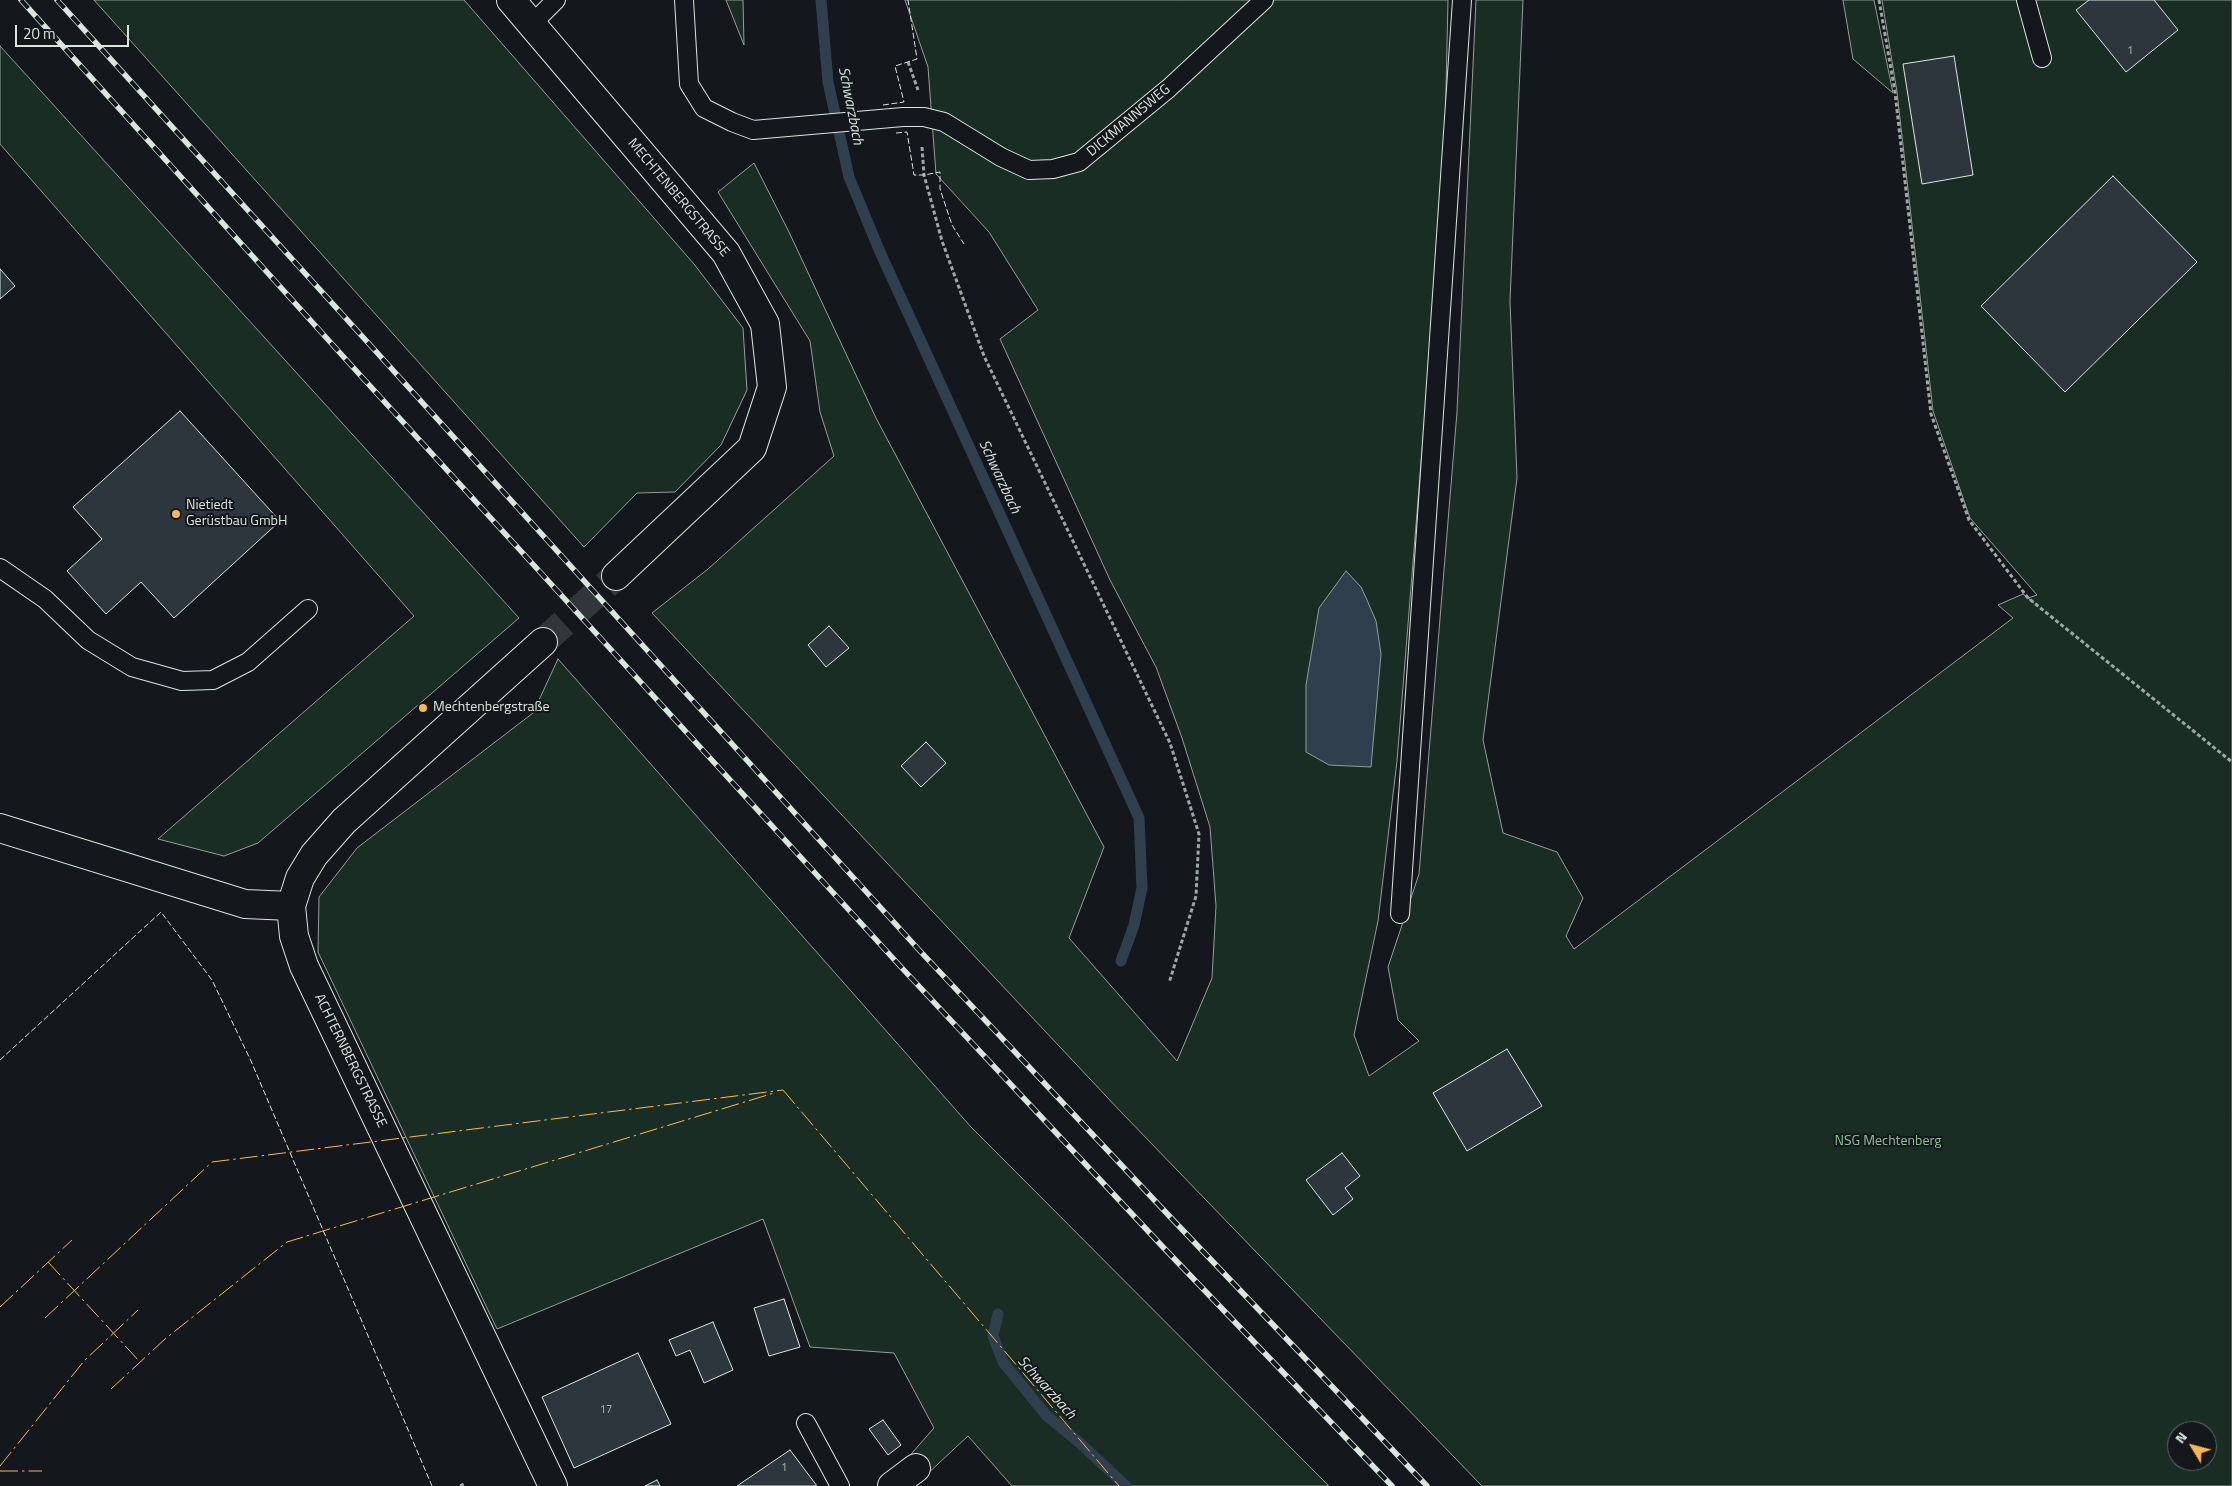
<!DOCTYPE html>
<html>
<head>
<meta charset="utf-8">
<style>
	body { margin:0 }
	#map { position:relative; width:2232px; height:1486px; overflow:hidden; background:#14181c; font-family:"Titillium Web",sans-serif }
	canvas { display:block }
	.north { position:absolute; left:2167px; top:1421px; width:50px; height:50px; box-sizing:border-box; background:#14181c; border:1px solid #626a69; border-radius:50%; rotate:307deg; font-size:14px; font-weight:700; line-height:20px; text-align:center; color:#d8e6dc }
	.north::after { content:''; display:block; margin:auto; width:18px; height:22px; background:#ffb74d; clip-path:polygon(50% 0,100% 100%,50% 72%,0 100%) }
	.scale { position:absolute; left:15px; top:25px; width:114px; height:22px; box-sizing:border-box; border:2px solid #d8e6dc; border-top:0; padding-left:6px; font-size:15px; line-height:18px; white-space:nowrap; color:#d8e6dc; -webkit-text-stroke:4px #14181c; paint-order:stroke }
</style>
</head>
<body>
<div id="map">
<canvas width="2232" height="1486"></canvas>
<div class="north">N</div>
<div class="scale">20 m</div>
</div>
<script>
const ctx = document.querySelector('canvas').getContext('2d');
ctx.lineJoin = 'round';
function fillPath(path, color) { ctx.fillStyle = color; ctx.fill(path, 'evenodd'); }
const shape = rows => new Path2D(rows.map(r => 'M' + r).join(''));
function trace(path, color, width, dash) { ctx.strokeStyle = color; ctx.lineWidth = width; ctx.lineCap = dash ? 'butt' : 'round'; ctx.setLineDash(dash || []); ctx.stroke(path); }
function write(font, color, halo, rows, align = 'center') {
  ctx.font = font + ' "Titillium Web",sans-serif'; ctx.lineWidth = 4; ctx.setLineDash([]); ctx.textBaseline = 'middle'; ctx.strokeStyle = halo; ctx.fillStyle = color; for (const [text, x, y, turn = 0] of rows) {
    ctx.save(); ctx.translate(x, y); ctx.rotate((+turn || 0) * Math.PI / 180); ctx.textAlign = isNaN(turn) ? turn : align; if (halo) ctx.strokeText(text, 0, 0); ctx.fillText(text, 0, 0); ctx.restore();
  }
}
const green = shape([
	[94,0,464,0,694,264,743,328,747,390,721,445,675,492,637,493,584,547,94,0],
	[726,0,743,0,744,45,726,0],
	[905,0,1448,0,1444,177,1397,761,1378,921,1354,1035,1369,1076,1419,1041,1398,1020,1388,967,1419,874,1457,412,1476,0,1523,0,1510,301,1517,478,1483,740,1503,833,1557,852,1583,898,1566,936,1574,949,2013,618,1998,605,2023,594,2034,603,2028,598,2037,595,1970,518,1933,411,1897,92,1882,0,2232,0,2232,1486,1482,1486,1122,1113,652,613,708,569,834,456,820,412,810,341,718,192,754,163,789,232,876,418,1104,847,1069,938,1177,1061,1212,978,1216,906,1210,827,1182,738,1156,667,1110,580,1000,339,1038,310,989,232,936,174,928,67,905,0],
	[2177,1431,2207,1431,2207,1461,2177,1461,2177,1431],
	[1843,0,1874,0,1893,93,1853,59,1843,0],
	[0,46,519,618,258,843,224,856,158,839,414,616,0,144,0,46],
	[558,659,971,1127,1329,1486,1012,1486,968,1436,924,1477,908,1465,912,1453,934,1428,894,1353,810,1347,763,1219,497,1329,318,952,319,897,357,848,533,713,558,659]
]);
fillPath(green, '#1a2d24');
trace(green, '#939e99', 1);
const water = shape([
	[1346,571,1361,587,1367,600,1376,621,1381,654,1371,767,1329,765,1306,752,1306,685,1319,608,1346,571]
]);
fillPath(water, '#2f3f4d');
trace(water, '#939e99', 1);
trace(shape([
	[821,0,828,82,849,177,880,252,1139,818,1142,888,1134,925,1121,961],
	[998,1314,993,1336,1003,1362,1046,1415,1081,1444,1126,1486]
]), '#2f3f4d', 11);
const building = shape([
	[2089,0,2154,0,2178,30,2126,72,2076,10,2089,0],
	[1954,56,1973,175,1922,184,1903,64,1954,56],
	[2113,176,2197,262,2065,392,1981,306,2113,176],
	[0,269,15,286,0,299,0,269],
	[180,411,280,521,174,618,141,582,106,614,67,571,102,539,73,507,180,411],
	[829,626,849,648,826,667,808,645,829,626],
	[926,742,946,763,921,787,901,766,926,742],
	[1507,1049,1542,1106,1467,1151,1433,1093,1507,1049],
	[1342,1153,1360,1176,1345,1188,1353,1199,1333,1215,1306,1180,1342,1153],
	[784,1299,800,1347,769,1356,754,1308,784,1299],
	[713,1322,733,1370,704,1383,690,1350,676,1356,669,1340,713,1322],
	[638,1353,671,1424,574,1468,542,1397,638,1353],
	[883,1420,901,1445,888,1455,869,1429,883,1420],
	[790,1450,817,1486,737,1486,790,1450],
	[657,1480,660,1486,645,1486,657,1480]
]);
fillPath(building, '#2c363c');
trace(building, '#d8e6dc', 1);
trace(shape([
	[543,642,616,576]
]), '#313739', 28, [28, 14]);
const lane = shape([
	[684,0,689,84,704,108,732,122,753,130,903,117,924,117,944,122,1001,157,1029,170,1053,169,1079,162,1169,88,1264,0],
	[2026,0,2042,58],
	[532,24,556,0],
	[0,568,45,599,88,640,132,667,182,681,213,680,248,662,308,609],
	[1400,914,1462,0],
	[806,1423,840,1486]
]);
const street = shape([
	[511,0,726,253,765,324,772,387,752,448,616,576],
	[543,642,344,821,314,855,300,878,291,906,294,936,304,966,553,1486],
	[0,828,245,904,291,906],
	[892,1486,916,1468]
]);
trace(lane, '#d8e6dc', 20);
trace(street, '#d8e6dc', 30);
trace(shape([
	[1879,0,1895,92,1931,414,1969,520,2028,598,2232,762],
	[908,62,918,90],
	[922,147,924,175,942,241,984,356,1170,743,1199,834,1196,896,1169,983],
	[460,1486,464,1484,465,1486]
]), '#9da8a2', 3, [4, 2.5]);
trace(lane, '#14181c', 18);
trace(street, '#14181c', 28);
const rail = shape([
	[21,0,350,364,901,967,1162,1246,1392,1486],
	[57,0,920,951,1174,1221,1427,1486]
]);
trace(rail, '#d8e6dc', 5.5);
trace(rail, '#14181c', 4, [11]);
trace(shape([
	[883,105,904,102,895,66,917,59,908,0],
	[896,133,907,132,914,175,924,175,940,172,940,189,952,225,964,244],
	[0,1060,161,912,212,980,251,1061,432,1486]
]), '#d8e6dc', 1, [6, 2.5]);
trace(shape([
	[783,1090,1119,1486],
	[48,1262,140,1362],
	[0,1307,72,1240],
	[45,1318,212,1162,783,1090],
	[111,1389,165,1339,287,1242,774,1093],
	[0,1466,84,1361,138,1310],
	[0,1471,42,1471]
]), '#ffb74d', 1, [18, 4, 2.5, 4]);
for (const [x, y, r, color] of [
	[176,514,5,"#ffb74d"],
	[423,708,5,"#ffb74d"]
]) { const dot = new Path2D(); dot.arc(x, y, r, 0, 2 * Math.PI); ctx.fillStyle = color; ctx.fill(dot); trace(dot, '#14181c', 2); }
write('11px', '#adbab4', null, [
	["1",2130,51],
	["17",606,1410],
	["1",784,1468]
]);
write('14px', '#d8e6dc', '#14181c', [
	["DICKMANNSWEG",1129,121,-40],
	["MECHTENBERGSTRASSE",678,198,50],
	["ACHTERNBERGSTRASSE",350,1061,64]
]);
write('14px', '#d8e6dc', '#14181c', [
	["Nietiedt",186,506],
	["Gerüstbau GmbH",186,522],
	["Mechtenbergstraße",433,708]
], 'left');
write('14px', '#8ac095', '#14181c', [
	["NSG Mechtenberg",1888,1142]
]);
write('italic 15px', '#d8e6dc', '#14181c', [
	["Schwarzbach",850,106,79],
	["Schwarzbach",999,477,65],
	["Schwarzbach",1046,1388,48]
]);
</script>
</body>
</html>
